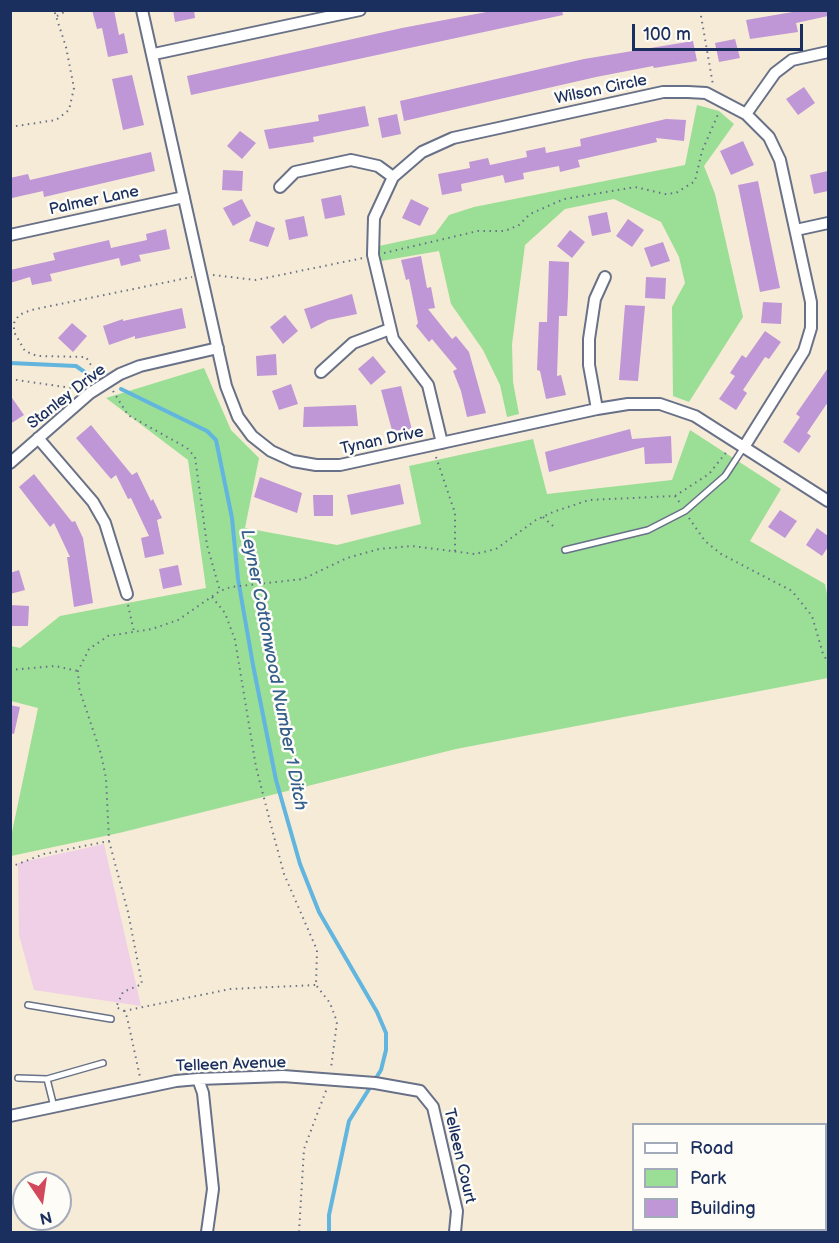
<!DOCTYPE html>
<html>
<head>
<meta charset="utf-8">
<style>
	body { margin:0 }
	#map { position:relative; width:839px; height:1243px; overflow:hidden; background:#f6ebd6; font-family:"Balsamiq Sans",sans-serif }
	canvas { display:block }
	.frame { position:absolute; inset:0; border:12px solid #1b2f5e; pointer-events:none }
	.legend { position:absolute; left:632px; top:1123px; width:195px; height:108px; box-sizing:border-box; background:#fdfcf7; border:2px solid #a3aaba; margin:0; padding:8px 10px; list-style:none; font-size:18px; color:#1b2f5e }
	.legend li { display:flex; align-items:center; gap:12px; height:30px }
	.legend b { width:30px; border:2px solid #a3aaba }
	.north { position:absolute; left:12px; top:1171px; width:60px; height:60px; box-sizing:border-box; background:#fdfcf7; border:2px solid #a3aaba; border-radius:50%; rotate:167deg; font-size:16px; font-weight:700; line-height:24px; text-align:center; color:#1b2f5e }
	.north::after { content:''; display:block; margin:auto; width:21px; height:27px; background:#d1495b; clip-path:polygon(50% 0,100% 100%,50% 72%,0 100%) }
	.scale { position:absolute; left:632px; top:24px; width:171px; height:27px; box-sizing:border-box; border:3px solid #1b2f5e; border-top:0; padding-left:8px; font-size:18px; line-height:21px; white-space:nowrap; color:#1b2f5e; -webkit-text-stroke:4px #fdfcf7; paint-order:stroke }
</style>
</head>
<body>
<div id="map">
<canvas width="839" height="1243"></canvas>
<div class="frame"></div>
<ul class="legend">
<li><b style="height:8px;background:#fff"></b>Road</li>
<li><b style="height:16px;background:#9bde95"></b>Park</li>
<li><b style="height:16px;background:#bf96d6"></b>Building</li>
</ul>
<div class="north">N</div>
<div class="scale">100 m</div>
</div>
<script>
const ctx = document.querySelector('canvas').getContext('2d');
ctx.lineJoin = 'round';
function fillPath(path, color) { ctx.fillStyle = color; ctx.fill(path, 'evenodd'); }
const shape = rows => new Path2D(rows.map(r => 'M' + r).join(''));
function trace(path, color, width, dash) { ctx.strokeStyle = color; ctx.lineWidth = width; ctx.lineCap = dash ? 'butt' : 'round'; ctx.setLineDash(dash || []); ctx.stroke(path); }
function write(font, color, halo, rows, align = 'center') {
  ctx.font = font + ' "Balsamiq Sans",sans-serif'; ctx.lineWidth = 5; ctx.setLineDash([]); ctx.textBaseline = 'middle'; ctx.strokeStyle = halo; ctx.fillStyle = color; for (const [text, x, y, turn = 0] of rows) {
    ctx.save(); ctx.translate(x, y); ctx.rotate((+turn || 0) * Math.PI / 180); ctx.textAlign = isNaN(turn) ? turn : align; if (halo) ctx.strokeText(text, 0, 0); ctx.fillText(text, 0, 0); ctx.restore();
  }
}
fillPath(shape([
	[104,844,141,1006,34,990,19,935,18,863]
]), '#efd0e6');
fillPath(shape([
	[697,105,719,111,734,124,704,166,715,194,743,317,689,402,673,396,672,307,685,283,679,257,661,222,614,199,565,209,525,245,512,344,513,382,519,414,507,417,500,385,483,350,451,304,439,251,381,261,379,246,435,234,449,215,474,207,685,165],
	[204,368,231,430,259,458,245,528,337,545,421,524,409,466,533,439,547,494,672,480,690,430,781,489,750,541,825,584,828,599,828,678,456,749,119,833,11,856,11,837,38,708,11,701,11,646,20,648,60,616,206,588,188,460,106,398]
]), '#9bde95');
trace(shape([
	[10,363,76,366,89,375],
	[121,389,207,431,216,440,232,518,238,579,253,665,276,780,300,864,319,912,377,1012,386,1033,386,1050,381,1070,349,1121,329,1215,329,1232]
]), '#62b5de', 4);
fillPath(shape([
	[92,10,114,10,119,35,124,33,128,53,108,57,102,28,97,29],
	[173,10,194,10,195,18,175,22],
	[497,10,562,10,563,15,191,95,187,76,402,28],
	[804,10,828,10,828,16,796,23,798,32,750,39,746,20],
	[735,39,740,58,719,62,715,43],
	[693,41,697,61,654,68,653,66,596,77,404,121,400,101,584,59],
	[132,75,144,125,123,130,112,79],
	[804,87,815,103,798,115,786,99],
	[365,106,369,126,313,137,314,142,269,149,264,130,319,121,318,115],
	[397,114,401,134,382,138,378,118],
	[666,119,686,120,684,141,656,138,657,142,578,160,580,167,560,172,559,166,523,173,524,179,505,183,503,175,461,184,462,191,442,195,438,174,470,168,469,162,488,158,490,165,527,157,526,151,545,147,546,153,581,146,580,139],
	[240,131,256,143,242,159,227,146],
	[743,141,754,165,731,175,720,151],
	[151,152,155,171,44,197,43,191,12,198,10,178,28,174,30,180],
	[223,170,243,171,242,191,222,190],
	[828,171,828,191,814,194,810,175],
	[758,181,780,288,760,292,738,185],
	[341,195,345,215,325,219,321,199],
	[242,199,251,216,233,226,223,208],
	[411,199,429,208,420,226,402,218],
	[607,212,611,232,592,236,588,216],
	[304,216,308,236,289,240,285,220],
	[628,219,644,230,632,247,616,236],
	[256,221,275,228,268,247,249,241],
	[166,229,170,249,139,255,141,261,121,266,119,258,50,274,52,281,32,285,30,277,10,283,10,270,55,260,53,253,109,240,111,248,147,240,146,234],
	[570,230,585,242,572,258,557,246],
	[663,242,670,261,651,267,644,248],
	[421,256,427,288,431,287,435,308,428,309,452,339,456,336,469,352,486,413,467,417,461,391,453,371,457,369,432,339,429,342,416,326,418,323,409,279,406,280,401,260],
	[549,261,569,262,568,296,567,316,559,316,557,376,561,375,566,395,546,399,540,371,537,370,539,322,547,322],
	[646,277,666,278,665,299,645,298],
	[352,294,357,314,328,320,311,329,304,309],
	[763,302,782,303,781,324,761,323],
	[625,305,645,306,638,381,619,380],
	[182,308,186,328,135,339,135,336,109,345,103,326,123,319,123,321],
	[285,315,298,331,283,344,270,327],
	[72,323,87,336,73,352,58,338],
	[765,331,781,342,769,359,765,357,743,390,747,393,736,410,719,399,735,376,730,373,742,355,746,358],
	[276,354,277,375,257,376,256,356],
	[373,356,386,372,371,385,358,369],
	[828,368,828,402,807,433,811,436,799,453,783,442,800,417,796,414],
	[291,384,298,404,279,410,272,391],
	[401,386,412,430,393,434,381,390],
	[10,395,24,415,10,424],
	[356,405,358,426,303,427,304,407],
	[91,425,132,475,137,472,151,501,153,499,162,518,157,520,164,554,145,558,141,538,149,536,131,498,128,499,116,475,111,479,76,438],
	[630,429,632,439,671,436,672,463,645,464,644,447,549,472,545,452],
	[34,474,72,522,75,521,83,538,93,603,74,607,67,557,70,557,54,523,50,527,19,487],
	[260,477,302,493,297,513,254,497],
	[400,484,404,504,351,515,347,495],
	[313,495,333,495,333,516,314,516],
	[780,510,797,521,785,538,768,527],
	[817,528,828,536,828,547,822,556,806,545],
	[178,565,182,585,163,589,159,569],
	[19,570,25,590,10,594,10,573],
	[10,605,29,606,28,626,10,626],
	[10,705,20,707,14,734,10,733]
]), '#bf96d6');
const service = shape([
	[565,550,648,530,685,511,725,476,744,447],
	[28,1005,111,1019],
	[18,1078,47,1079,103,1063],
	[47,1079,54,1107]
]);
const minor = shape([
	[142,10,226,386,238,417,252,436,271,451,293,461,316,465,340,465,597,409,628,404,660,404,695,416,828,501],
	[154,54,360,10],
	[746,114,775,73,792,60,828,52],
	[280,187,295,172,351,160,378,166,393,177],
	[796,230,828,223],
	[10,235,184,197],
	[321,372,353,343,390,329],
	[597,409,589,365,589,339,595,299,605,277],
	[38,438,93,502,105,523,127,594],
	[442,443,428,385,393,339,373,255,374,218,393,177,422,152,453,138,663,92,688,92,706,93,746,114,769,137,780,160,811,302,811,328,804,351,744,447],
	[10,463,90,393,120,374,140,366,218,348],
	[198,1079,203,1093,213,1189,207,1232],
	[10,1116,176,1081,198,1079,283,1076,375,1083,420,1091,433,1107,457,1211,455,1232]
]);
trace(service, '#687188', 8);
trace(minor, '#687188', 14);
trace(shape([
	[700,10,713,85],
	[57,16,68,10],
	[10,127,56,120,69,110,74,88,66,47,54,10],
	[384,253,478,231,505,231,519,225,530,214,564,199,635,187,665,194,676,193,695,181,702,151,719,112],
	[213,275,256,280,363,258],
	[97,375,86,357,37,356,25,351,14,332,14,323,19,315,31,310,192,277],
	[10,379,78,389],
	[113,391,128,415,187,448,195,457,207,545,220,591],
	[436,457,455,513,455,552],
	[675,496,709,474,728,450],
	[543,517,554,527],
	[689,518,705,541,721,554,792,591,812,616,823,654,828,662],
	[212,597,225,613,235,640,256,767,272,829,284,874,317,950,316,985,330,1003,337,1022,331,1068],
	[128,605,134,632],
	[10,670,55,666,78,671],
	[109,841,128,912,142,984,123,992,116,1007,124,1011,127,1017,140,1077],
	[10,867,44,854,109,841,106,778,101,754,79,688,78,671,89,649,108,636,152,629,178,620,220,591,231,587,303,579,347,558,379,549,412,546,475,554,496,549,536,520,553,512,589,500,675,496,680,503],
	[124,1011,230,989,316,985],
	[299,1232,304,1149,327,1088]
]), '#687188', 2, [1.5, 4.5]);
trace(service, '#fff', 5);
trace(minor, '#fff', 10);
write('16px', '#1b2f5e', '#fdfcf7', [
	["Wilson Circle",601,90,-12],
	["Palmer Lane",94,201,-12],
	["Stanley Drive",67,397,-38],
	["Tynan Drive",382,441,-12],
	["Telleen Avenue",231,1065,-2],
	["Telleen Court",459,1156,77]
]);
write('italic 18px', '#345e8b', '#fdfcf7', [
	["Leyner Cottonwood Number 1 Ditch",273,670,79]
]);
</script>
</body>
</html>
